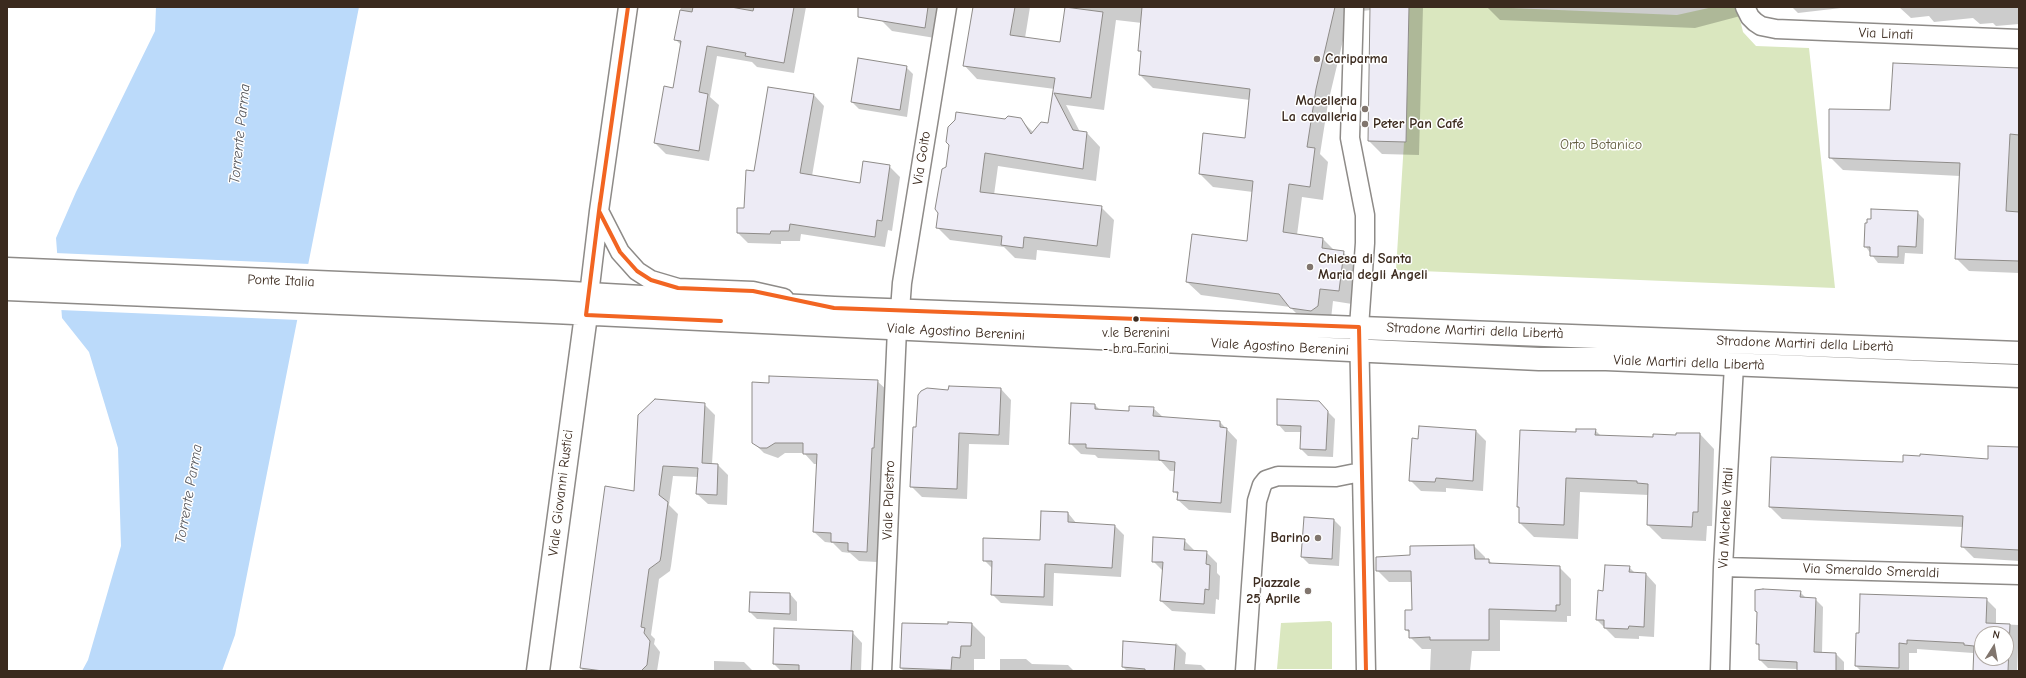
<!DOCTYPE html>
<html>
<head>
<meta charset="utf-8">
<style>
	body { margin:0 }
	#map { position:relative; width:2026px; height:678px; overflow:hidden; background:#fff; font-family:"Comic Neue",sans-serif }
	canvas { display:block }
	.frame { position:absolute; inset:0; border:8px solid #3b2a1e; pointer-events:none }
	.north { position:absolute; left:1974px; top:626px; width:40px; height:40px; box-sizing:border-box; background:#fff; border:1px solid #b1aaa5; border-radius:50%; rotate:11deg; font-size:11px; font-weight:700; line-height:16px; text-align:center; color:#3b2a1e }
	.north::after { content:''; display:block; margin:auto; width:14px; height:18px; background:#80756d; clip-path:polygon(50% 0,100% 100%,50% 72%,0 100%) }
</style>
</head>
<body>
<div id="map">
<canvas width="2026" height="678"></canvas>
<div class="frame"></div>
<div class="north">N</div>
</div>
<script>
const ctx = document.querySelector('canvas').getContext('2d');
ctx.lineJoin = 'round';
function fillPath(path, color) { ctx.fillStyle = color; ctx.fill(path, 'evenodd'); }
const shape = rows => new Path2D(rows.map(r => 'M' + r).join(''));
function trace(path, color, width, dash) { ctx.strokeStyle = color; ctx.lineWidth = width; ctx.lineCap = dash ? 'butt' : 'round'; ctx.setLineDash(dash || []); ctx.stroke(path); }
function write(font, color, halo, rows, align = 'center') {
  ctx.font = font + ' "Comic Neue",sans-serif'; ctx.lineWidth = 3; ctx.setLineDash([]); ctx.textBaseline = 'middle'; ctx.strokeStyle = halo; ctx.fillStyle = color; for (const [text, x, y, turn = 0] of rows) {
    ctx.save(); ctx.translate(x, y); ctx.rotate((+turn || 0) * Math.PI / 180); ctx.textAlign = isNaN(turn) ? turn : align; if (halo) ctx.strokeText(text, 0, 0); ctx.fillText(text, 0, 0); ctx.restore();
  }
}
fillPath(shape([
	[1409,7,1488,7,1677,15,1713,7,1737,7,1743,32,1756,46,1809,48,1835,288,1396,270,1404,142,1406,142],
	[1330,621,1332,623,1332,669,1277,669,1281,623]
]), '#dae7bf');
fillPath(shape([
	[156,7,359,7,235,635,222,671,82,671,88,660,121,546,118,448,89,352,62,318,56,238,76,192,155,31]
]), '#bbdafa');
fillPath(shape([
	[55,253,310,264,299,320,60,310]
]), '#fff');
fillPath(shape([
	[681,7,806,7,794,73,757,67,752,62,717,56,710,97,719,105,709,161,666,154,655,143,674,89,681,45,676,40],
	[883,7,940,7,935,38,892,31,881,20],
	[974,7,1030,7,1025,38,1061,43,1066,7,1423,7,1419,155,1382,154,1369,141,1371,10,1362,11,1345,32,1328,103,1320,154,1328,162,1323,200,1302,197,1297,235,1323,239,1335,251,1343,252,1356,265,1352,304,1333,301,1331,319,1304,321,1290,307,1201,295,1187,282,1248,242,1253,192,1213,187,1200,174,1246,139,1250,100,1153,88,1140,75,1142,53,1139,51,1142,23,1116,20,1104,110,1066,105,1080,132,1087,133,1100,147,1096,181,998,166,994,195,1101,207,1114,220,1110,258,1037,250,1036,260,1015,258,1004,247,950,240,937,227,947,168,1005,120,1020,119,1033,132,1049,124,1055,89,977,79,964,65],
	[1487,7,1746,7,1748,14,1695,28,1500,20],
	[1792,7,1841,7,1841,8,1798,13],
	[1899,7,2019,7,2019,24,1996,26,1993,23,1980,24,1973,18,1934,22,1929,16,1911,18],
	[906,67,913,74,907,117,859,109,852,102],
	[2019,70,2019,273,1969,271,1956,258,1960,176,1843,170,1830,157,1891,111],
	[814,95,824,106,812,176,860,184,889,166,900,177,892,231,888,230,885,247,801,234,800,241,781,241,781,244,748,243,738,233,755,172],
	[1917,212,1924,219,1923,254,1905,253,1904,264,1878,263,1865,246,1868,224],
	[877,381,888,391,884,458,882,458,877,562,859,561,850,553,842,552,833,543,825,542,814,532,818,464,814,464,804,453,785,453,778,458,764,453,753,442,770,384],
	[1001,389,1011,400,1009,445,969,444,967,499,922,497,911,486,917,428,949,391],
	[1318,402,1335,419,1333,457,1308,456,1301,449,1302,432,1285,432,1278,424],
	[704,404,715,415,712,464,718,465,728,475,727,505,708,504,697,494,698,477,673,476,669,505,678,514,671,566,670,571,659,579,651,635,655,639,654,644,660,652,657,671,582,671,606,487,635,492],
	[1095,405,1100,410,1130,412,1153,408,1164,418,1220,422,1237,440,1231,513,1189,510,1178,500,1179,496,1174,491,1175,471,1170,471,1161,461,1098,458,1095,455,1081,454,1070,443],
	[1595,430,1601,436,1654,438,1700,434,1714,449,1712,526,1707,526,1706,541,1662,539,1648,525,1649,495,1580,492,1578,539,1534,537,1520,523,1520,509,1518,507,1577,433],
	[1476,431,1486,441,1483,491,1446,488,1446,492,1421,491,1410,480,1419,440],
	[2019,448,2019,561,1974,558,1962,546,1963,527,1782,519,1770,507,1904,463,1989,460],
	[1068,513,1077,524,1115,526,1124,535,1121,577,1054,573,1053,606,1001,603,992,594,993,569,984,560,1041,541],
	[1334,520,1341,527,1339,566,1309,564,1302,557],
	[1184,540,1196,552,1206,552,1217,563,1217,573,1220,576,1219,600,1216,599,1215,614,1172,611,1161,601,1163,571,1153,561],
	[1474,546,1485,557,1485,560,1488,560,1493,564,1559,567,1571,579,1571,616,1567,616,1567,622,1500,620,1500,651,1472,651,1470,671,1430,671,1431,649,1422,649,1410,637,1410,633,1406,630,1413,611,1412,582,1389,582,1377,570,1411,556],
	[1629,567,1636,574,1646,574,1656,585,1654,637,1639,636,1639,639,1615,638,1597,620,1604,592],
	[1800,592,1806,598,1815,599,1823,607,1822,654,1836,654,1844,662,1844,671,1798,671,1798,669,1768,668,1760,660,1760,647,1757,644,1758,613,1756,611],
	[790,594,797,602,797,621,757,619,750,612],
	[1986,599,1996,609,1996,624,2019,625,2017,671,1974,671,1975,654,1973,653,1917,649,1917,653,1909,653,1909,671,1861,671,1856,666,1857,634],
	[1982,634,2006,634,2006,658,1982,658],
	[903,624,972,624,985,637,985,659,974,659,974,671,904,671,901,668],
	[852,632,862,643,861,671,781,671,774,664],
	[1176,643,1186,653,1185,664,1201,665,1207,671,1127,671,1123,667,1174,646],
	[1000,659,1026,659,1032,664,1068,665,1074,671,1000,671],
	[714,661,744,662,753,671,714,671],
	[1546,670,1582,671,1545,671]
]), '#0003');
const building = shape([
	[693,7,731,7,753,11,754,7,794,7,784,63,745,56,746,53,707,46,699,92,708,94,699,151,654,143,664,86,673,88,681,41,674,40,680,10,692,12,693,7],
	[858,7,928,7,925,28,858,17,858,7],
	[973,7,1015,7,1010,35,1060,42,1065,7,1103,12,1091,98,1054,93,1073,130,1087,132,1083,169,985,153,980,192,1102,206,1097,246,1024,237,1023,248,1001,245,1002,236,936,228,938,213,935,209,942,169,946,167,949,145,946,142,948,127,955,120,956,112,1005,119,1008,116,1021,118,1031,134,1041,122,1048,123,1055,78,963,66,973,7],
	[1142,7,1335,7,1316,89,1307,147,1315,148,1310,187,1289,184,1283,232,1323,238,1322,248,1344,251,1339,291,1320,289,1318,306,1311,311,1290,308,1279,294,1186,282,1192,234,1247,241,1253,181,1199,174,1203,133,1245,138,1250,89,1139,75,1141,51,1138,51,1142,7],
	[1370,7,1409,7,1406,142,1368,141,1370,7],
	[858,58,907,66,900,110,851,102,858,58],
	[1893,63,2019,68,2019,135,2010,134,2006,211,2019,212,2019,261,1955,259,1960,163,1829,158,1829,109,1890,110,1893,63],
	[768,87,814,94,800,173,860,183,863,161,890,165,882,221,877,220,875,237,790,224,789,231,771,231,770,234,737,233,737,208,744,208,746,170,754,171,768,87],
	[1871,209,1918,211,1916,247,1898,246,1898,257,1870,256,1870,247,1864,247,1865,223,1867,223,1867,219,1871,219,1871,209],
	[769,376,878,380,874,448,872,448,867,552,848,551,848,543,831,542,831,533,813,532,817,454,803,454,803,443,775,443,767,448,760,448,752,443,752,382,769,383,769,376],
	[949,386,1001,388,999,435,959,433,957,489,910,487,913,427,916,427,918,395,921,391,927,388,948,390,949,386],
	[655,399,705,403,702,463,718,464,717,495,696,494,698,468,663,466,659,495,668,502,661,556,660,561,649,569,641,627,645,628,644,633,650,641,647,665,641,671,603,671,580,668,605,486,634,491,638,415,655,399],
	[1277,399,1319,401,1328,411,1326,450,1300,449,1301,426,1277,425,1277,399],
	[1071,403,1095,404,1095,409,1129,411,1129,406,1154,407,1153,416,1220,421,1220,427,1227,428,1221,503,1177,500,1178,492,1173,492,1175,462,1159,460,1159,451,1086,448,1086,444,1069,444,1071,403],
	[1419,426,1476,430,1473,481,1436,478,1435,482,1409,481,1412,438,1418,439,1419,426],
	[1576,429,1596,429,1595,435,1653,437,1653,434,1676,435,1676,433,1700,433,1698,512,1693,512,1692,527,1647,525,1648,484,1637,483,1637,481,1566,478,1564,525,1519,523,1519,507,1517,507,1520,430,1576,432,1576,429],
	[1988,446,2019,447,2019,550,1961,547,1963,516,1769,507,1771,457,1903,462,1903,455,1920,456,1920,454,1988,459,1988,446],
	[1041,511,1068,512,1068,522,1115,525,1112,568,1045,564,1044,597,991,595,992,561,983,561,983,538,1040,540,1041,511],
	[1304,517,1334,519,1332,559,1301,557,1304,517],
	[1153,537,1185,539,1184,550,1207,551,1206,564,1210,565,1209,590,1205,589,1204,604,1160,601,1163,562,1152,562,1153,537],
	[1474,545,1475,559,1489,559,1489,563,1560,566,1560,605,1556,605,1556,611,1489,609,1489,640,1430,640,1430,637,1409,638,1409,630,1405,630,1405,610,1412,610,1411,571,1376,571,1376,557,1410,555,1410,546,1474,545],
	[1605,565,1630,566,1629,572,1646,573,1644,627,1629,626,1628,629,1604,628,1604,620,1596,620,1598,590,1603,591,1605,565],
	[1763,589,1801,591,1800,597,1816,598,1814,652,1836,653,1836,671,1797,671,1797,662,1759,660,1759,644,1756,644,1757,612,1755,611,1755,590,1763,589],
	[750,592,790,593,790,614,749,612,750,592],
	[1860,594,1987,598,1986,623,2010,624,2008,671,1973,671,1974,646,1964,645,1964,643,1907,640,1907,644,1899,643,1899,668,1855,666,1856,633,1859,633,1860,594],
	[1982,634,2006,634,2006,658,1982,658,1982,634],
	[948,622,972,623,971,646,961,646,960,658,952,657,951,670,900,668,902,623,948,624,948,622],
	[774,628,853,631,851,671,799,671,799,665,773,664,774,628],
	[1123,641,1176,645,1174,671,1145,671,1145,669,1122,667,1123,641]
]);
fillPath(building, '#edebf5');
trace(building, '#8e8b88', 1);
const minor = shape([
	[1354,7,1350,138,1365,215,1365,243,1359,327,1366,671],
	[1745,7,1750,17,1755,22,1761,26,1776,29,2019,39],
	[599,211,620,252,637,271,651,280,678,288,753,291,784,298],
	[589,295,599,211,628,7],
	[900,310,902,283,947,7],
	[1723,567,2019,575],
	[882,671,897,329],
	[1245,671,1257,501,1262,485,1266,480,1278,476,1336,477,1361,472],
	[1720,671,1723,567,1734,365]
]);
const secondary = shape([
	[7,269,554,292,834,308,2019,353],
	[7,289,553,312,1539,359,1606,359,2019,376],
	[538,671,586,315]
]);
trace(minor, '#8e8b88', 21);
trace(secondary, '#8e8b88', 25);
trace(minor, '#fff', 18);
trace(secondary, '#fff', 22);
trace(shape([
	[628,7,599,211,620,252,637,271,651,280,678,288,753,291,834,308,1359,327,1366,671],
	[600,203,586,315,721,321]
]), '#f26522', 4);
for (const [x, y, r, color] of [
	[1317,59,4,"#80756d"],
	[1365,109,4,"#80756d"],
	[1365,124,4,"#80756d"],
	[1310,267,4,"#80756d"],
	[1136,319,3.5,"#3b2a1e"],
	[1318,538,4,"#80756d"],
	[1308,591,4,"#80756d"]
]) { const dot = new Path2D(); dot.arc(x, y, r, 0, 2 * Math.PI); ctx.fillStyle = color; ctx.fill(dot); trace(dot, '#fff', 1.5); }
write('13px', '#3b2a1e', '#fff', [
	["v.le Berenini",1136,333],
	["- b.ra Farini",1136,349]
]);
write('14px', '#3b2a1e', '#fff', [
	["Via Linati",1886,34,2],
	["Via Goito",922,158,-81],
	["Ponte Italia",281,281,2],
	["Stradone Martiri della Libertà",1475,331,2],
	["Viale Agostino Berenini",956,332,3],
	["Stradone Martiri della Libertà",1805,344,2],
	["Viale Agostino Berenini",1280,347,3],
	["Viale Martiri della Libertà",1689,363,2],
	["Viale Giovanni Rustici",561,493,-83],
	["Viale Palestro",889,500,-88],
	["Via Michele Vitali",1726,518,-87],
	["Via Smeraldo Smeraldi",1871,571,2]
]);
write('bold 14px', '#3b2a1e', '#fff', [
	["Cariparma",1325,59],
	["Macelleria",1357,101,"right"],
	["La cavalleria",1357,117,"right"],
	["Peter Pan Café",1373,124],
	["Chiesa di Santa",1318,259],
	["Maria degli Angeli",1318,275],
	["Barino",1310,538,"right"],
	["Piazzale",1300,583,"right"],
	["25 Aprile",1300,599,"right"]
], 'left');
write('14px', '#625d3f', '#fff', [
	["Orto Botanico",1601,145]
]);
write('italic 15px', '#595a5f', '#fff', [
	["Torrente Parma",240,134,-84],
	["Torrente Parma",189,494,-80]
]);
</script>
</body>
</html>
